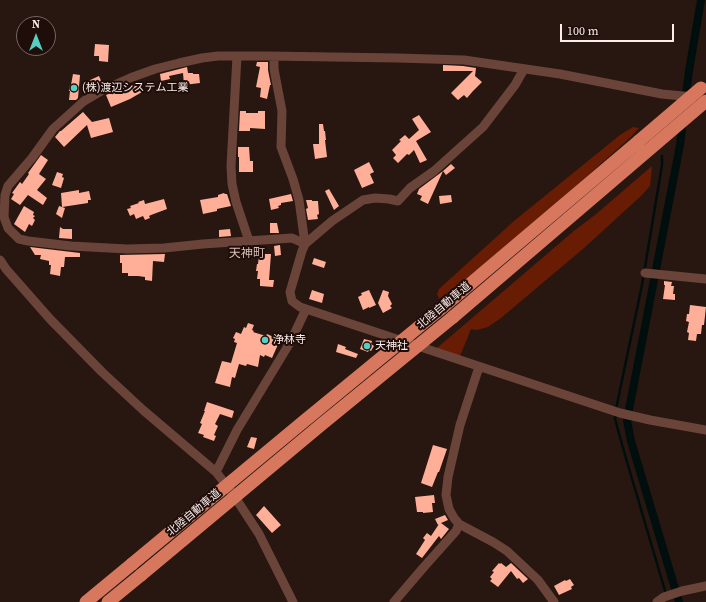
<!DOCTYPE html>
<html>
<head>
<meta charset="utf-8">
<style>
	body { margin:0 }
	#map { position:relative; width:706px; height:602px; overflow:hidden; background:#281611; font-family:"Source Serif 4",serif }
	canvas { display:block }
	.north { position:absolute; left:16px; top:16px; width:40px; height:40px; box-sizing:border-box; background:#1e0d09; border:1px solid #766763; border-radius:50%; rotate:0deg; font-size:11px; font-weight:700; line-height:16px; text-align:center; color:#fbedea }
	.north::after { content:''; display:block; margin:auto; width:14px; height:18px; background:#55cec4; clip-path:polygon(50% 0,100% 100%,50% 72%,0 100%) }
	.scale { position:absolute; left:560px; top:24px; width:114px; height:18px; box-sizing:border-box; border:2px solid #fbedea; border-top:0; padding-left:5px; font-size:12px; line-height:14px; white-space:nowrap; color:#fbedea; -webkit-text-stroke:3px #1e0d09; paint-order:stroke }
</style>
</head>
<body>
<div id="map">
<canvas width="706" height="602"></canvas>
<div class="north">N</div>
<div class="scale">100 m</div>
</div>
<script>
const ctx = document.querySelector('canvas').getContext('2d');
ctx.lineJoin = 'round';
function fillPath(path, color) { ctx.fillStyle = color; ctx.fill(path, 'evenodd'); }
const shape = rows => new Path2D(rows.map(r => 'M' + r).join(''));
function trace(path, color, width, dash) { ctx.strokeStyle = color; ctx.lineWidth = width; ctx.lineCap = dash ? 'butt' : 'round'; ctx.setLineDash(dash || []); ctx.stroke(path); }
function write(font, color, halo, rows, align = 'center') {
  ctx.font = font + ' "Source Serif 4","Noto Sans JP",serif'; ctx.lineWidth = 4; ctx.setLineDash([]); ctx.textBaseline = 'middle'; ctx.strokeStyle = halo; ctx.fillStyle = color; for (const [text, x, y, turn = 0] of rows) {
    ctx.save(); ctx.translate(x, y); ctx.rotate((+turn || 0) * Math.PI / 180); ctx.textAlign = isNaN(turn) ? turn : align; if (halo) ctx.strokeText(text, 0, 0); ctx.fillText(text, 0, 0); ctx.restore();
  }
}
fillPath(shape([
	[633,127,639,128,632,136,539,219,485,265,439,299,437,294,439,289,514,221,620,135],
	[652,166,650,186,641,196,584,248,501,318,488,327,477,330,471,329,460,356,436,348,437,348,575,230,595,215]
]), '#691c04');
trace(shape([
	[616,409,642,285,662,165,662,156],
	[616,414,615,419,625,455,666,594]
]), '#000f0d', 2.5);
trace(shape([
	[685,102,689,71,701,0],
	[679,602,631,441,627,420,680,145,683,119]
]), '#000f0d', 8);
fillPath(shape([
	[95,44,109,45,108,62,99,61,99,56,94,56],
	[257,62,268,62,268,70,271,85,270,85,267,99,260,97,261,88,256,87,260,67,256,66],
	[443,65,463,66,476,68,475,76,482,82,473,91,467,98,464,95,458,100,451,93,473,71,443,71],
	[187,67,188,73,193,73,193,74,199,74,200,83,184,85,183,73,169,76,170,79,161,81,160,74],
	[73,74,80,75,78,98,76,100,69,100,70,91,69,91,70,85,71,85],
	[99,76,102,83,91,88,88,81],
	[140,81,142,86,140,87,142,92,130,99,111,107,106,95],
	[240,111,246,111,246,113,258,113,258,111,265,111,265,129,250,128,250,131,239,131],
	[83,112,92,122,109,118,113,132,91,138,87,125,64,147,55,137,60,131,61,131],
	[419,115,431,132,416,141,427,160,420,163,414,150,409,155,407,154,398,163,393,158,396,155,392,150,401,141,399,140,405,135,409,139,419,130,412,119],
	[319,124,323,124,324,131,325,131,326,140,325,140,327,157,315,159,313,144,319,144],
	[238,147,249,147,250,161,253,161,253,172,239,172,239,157,238,157],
	[41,155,48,160,39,174,46,179,37,190,47,198,43,205,28,195,20,205,11,199,14,194,12,193,20,182,22,184,29,174,28,173],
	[369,162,374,172,370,174,374,183,362,188,354,170],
	[451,164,455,168,446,175,443,171],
	[443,171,428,204,420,200,422,196,417,194,419,189],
	[57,172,63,174,62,177,64,178,61,188,52,185],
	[329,189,339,206,334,210,325,191],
	[79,190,79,193,89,191,91,200,88,200,88,203,62,207,65,208,62,218,56,214,59,206,62,207,61,193],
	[224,193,225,194,227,194,231,206,217,209,217,211,203,214,200,200,218,197,218,195],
	[291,194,293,201,281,203,281,205,278,206,279,208,271,210,269,199],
	[451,195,452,202,440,204,439,196],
	[164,199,167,209,151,215,149,216,150,218,145,220,143,216,136,219,134,214,130,216,127,209,131,208,130,206,139,203,138,202,144,200,145,204],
	[306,200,312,200,312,201,318,201,319,214,317,215,318,219,308,220,306,209,308,208],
	[24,206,34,212,33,215,35,216,33,218,35,220,32,226,29,224,25,232,14,224],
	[270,223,277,223,279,233,270,233],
	[60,227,63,229,72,229,72,239,59,238],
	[230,229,231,236,219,237,219,230],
	[280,245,281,255,275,256,274,246],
	[30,247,80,253,80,257,65,257,64,267,61,267,60,276,50,274,51,265,49,265,49,261,40,259,41,255,35,255],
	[165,254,164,262,153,261,152,281,145,280,145,277,138,276,128,276,128,273,122,273,122,263,120,263,120,255],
	[259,254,271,254,269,280,274,280,273,287,260,286,260,279,257,279,258,271,256,271,257,264,258,264],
	[314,258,326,262,324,268,312,264],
	[664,281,672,282,671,286,674,286,673,294,675,294,675,300,663,299,665,285,664,285],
	[312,290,324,294,322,303,309,299],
	[369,290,376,305,369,308,369,307,363,310,358,297,362,295,361,293],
	[383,290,389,292,388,296,392,304,390,306,392,308,383,313,378,303],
	[690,305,706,307,704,325,702,325,701,334,697,334,696,341,688,340,689,333,687,332,689,322,686,321,687,314,689,314],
	[248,323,254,325,252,330,254,331,253,332,266,336,267,334,280,340,272,358,265,355,264,357,260,355,258,367,247,364,246,366,239,364,235,378,232,377,230,387,215,383,222,361,231,363,237,343,234,342,235,339,233,338,236,332,241,334,244,327,246,328],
	[364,339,372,341,371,344,374,346,371,351,369,350,368,352,360,349],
	[338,344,346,347,345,349,358,354,356,358,336,352],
	[207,402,234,411,232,418,220,414,215,424,218,426,214,435,216,436,214,441,203,437,204,435,198,433,202,424,200,423,205,411,204,411],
	[251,437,257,438,254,449,247,447],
	[433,445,447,449,439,472,438,472,432,487,421,483],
	[434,495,435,503,432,503,433,512,423,513,423,512,417,512,415,497],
	[264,506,281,525,272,533,256,515],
	[445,515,448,520,441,523,449,529,441,539,439,536,422,558,416,554,425,540,423,538,427,533,431,536,439,524,438,525,435,519],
	[499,563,500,564,501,563,506,567,511,563,528,579,523,583,519,578,517,579,511,571,498,587,490,581,492,579,490,577,494,572,492,571],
	[570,579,574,585,571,587,572,589,559,595,554,586,565,580,566,581]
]), '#ffae98');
trace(shape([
	[237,56,231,166,232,184,236,202,249,241],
	[274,57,274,69,282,111,281,147,293,179,299,200,305,244],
	[524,69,515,85,483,127,434,171,410,188,398,201,389,199,375,198,363,200,332,221,305,244,302,251,290,292,292,301,300,307,306,309,620,413,650,420,706,430],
	[305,244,292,238,203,244,164,248,127,249,71,246,28,241,19,239,8,228,4,217,5,195,8,186,32,158,53,129,84,101,101,91,130,78,155,69,179,63,202,58,218,56,267,56,398,58,464,60,560,74,662,94,693,97],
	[0,260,6,269,50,319,102,372,143,410,216,472,231,491,259,534,293,602],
	[645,273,706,279],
	[479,367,460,425,448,477,446,495,449,509,454,518,459,524,493,542,507,551,538,580,554,602],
	[216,472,237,430,291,341,306,309],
	[394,602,423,568,456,531,459,524],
	[657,602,664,597,682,591,706,586]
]), '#6a4439', 9);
trace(shape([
	[443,307,639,141],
	[453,317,706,101],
	[86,602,132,564],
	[108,602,141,575]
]), '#d7785e', 13);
trace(shape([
	[639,141,701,88],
	[132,564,303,422,443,307],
	[141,575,322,424,453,317]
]), '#d7785e', 13);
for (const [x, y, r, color] of [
	[74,88,4,"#55cec4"],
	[265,340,4,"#55cec4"],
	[367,346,4,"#55cec4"]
]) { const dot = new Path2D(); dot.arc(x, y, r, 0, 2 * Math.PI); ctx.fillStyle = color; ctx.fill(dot); trace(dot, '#1e0d09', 1.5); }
write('11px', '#fbedea', '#1e0d09', [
	["(株)渡辺システム工業",82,88],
	["浄林寺",273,340],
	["天神社",375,346]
], 'left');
write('11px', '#fbedea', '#1e0d09', [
	["北陸自動車道",444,306,-40],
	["北陸自動車道",194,513,-40]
]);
write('12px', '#d8beb7', '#1e0d09', [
	["天神町",247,254]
]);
</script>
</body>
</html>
